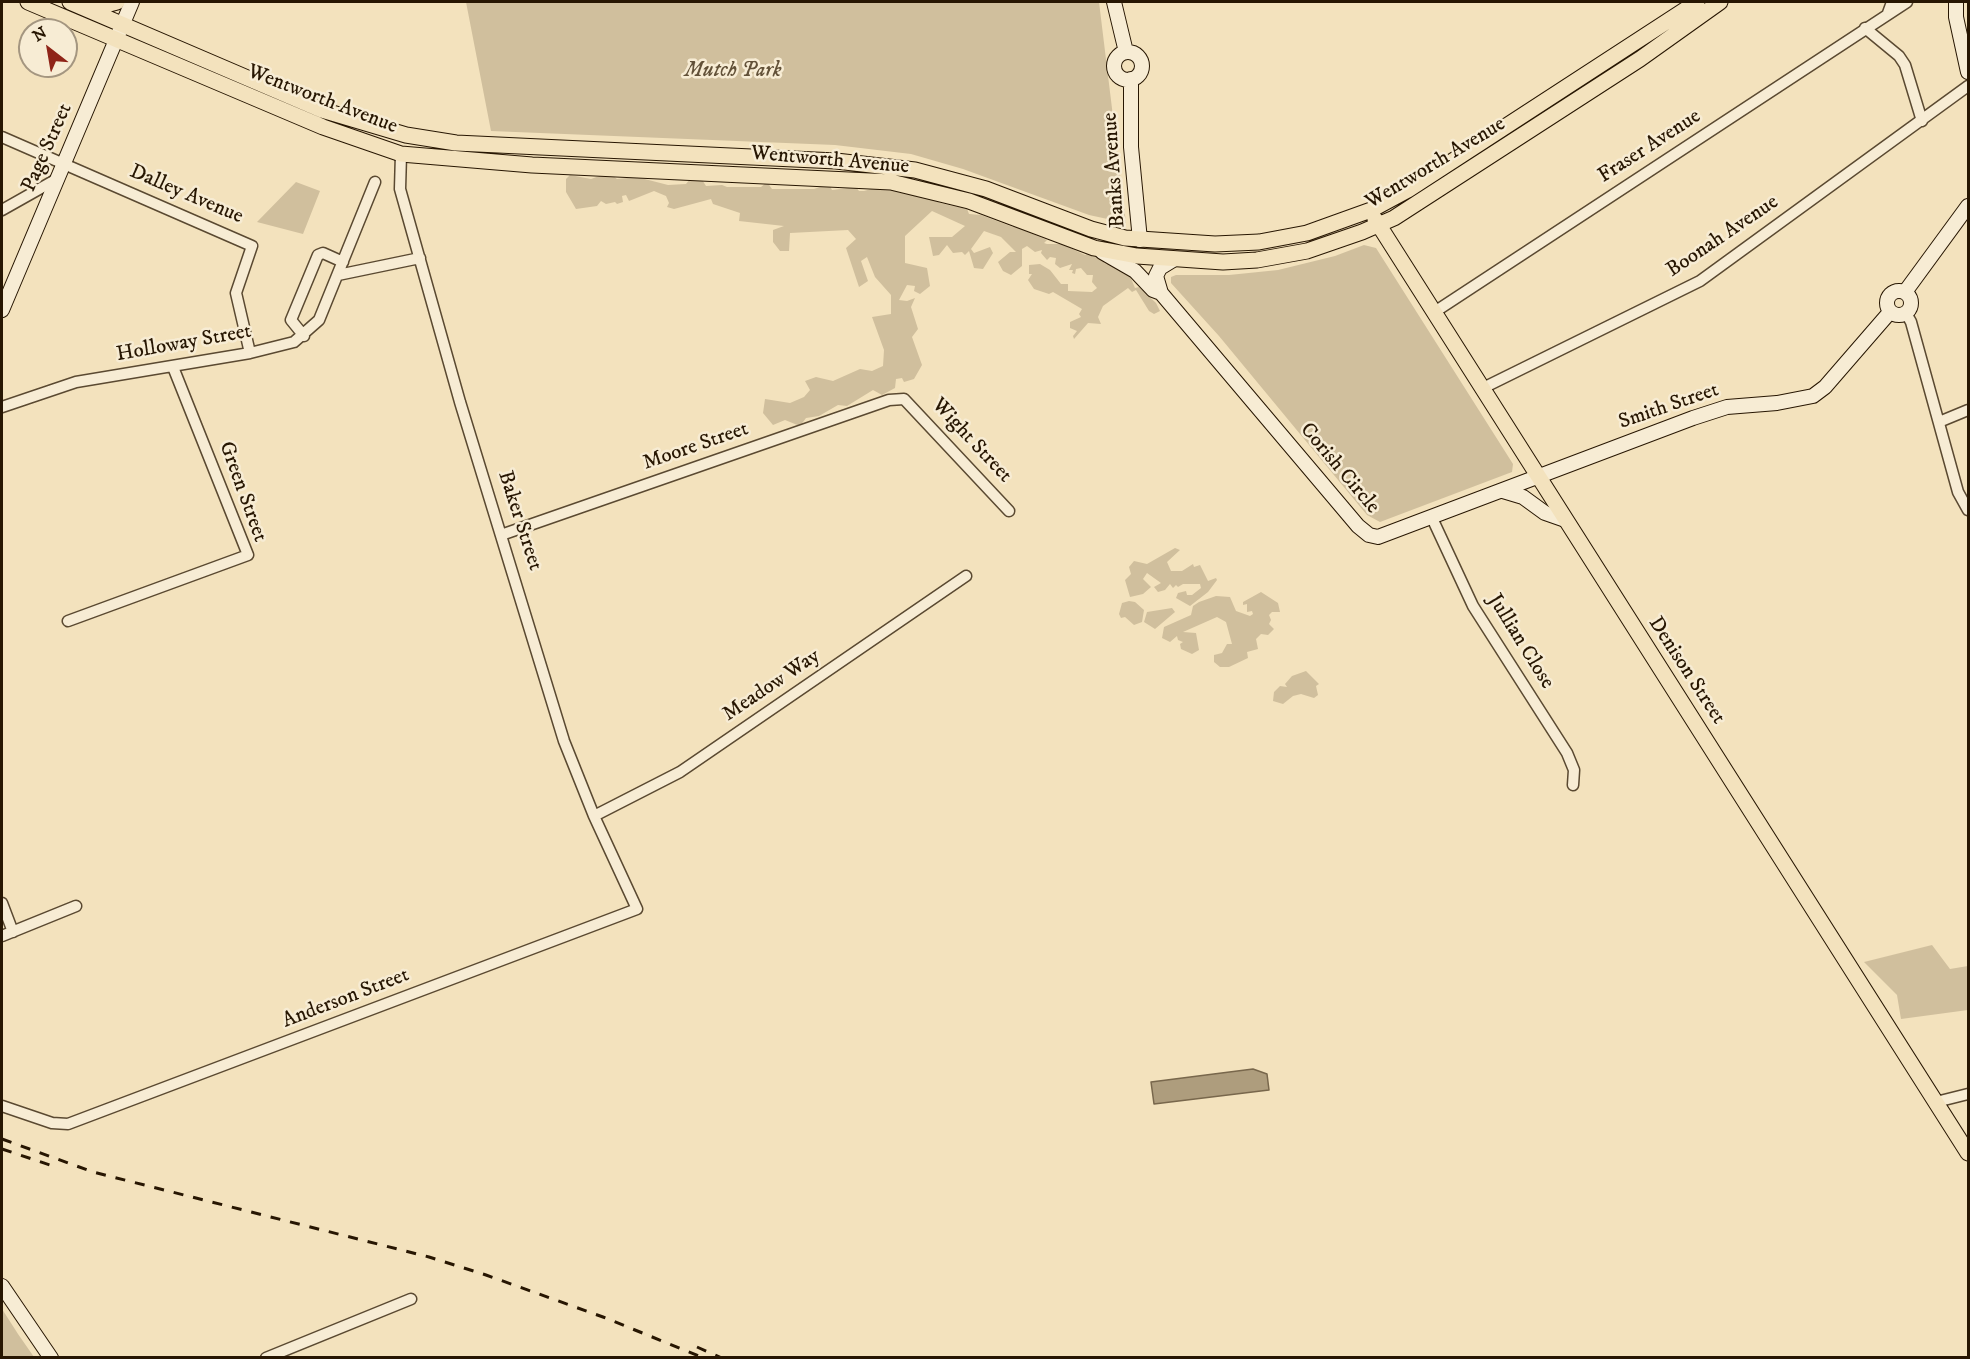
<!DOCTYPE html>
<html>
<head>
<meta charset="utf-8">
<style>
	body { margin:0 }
	#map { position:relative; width:1970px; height:1359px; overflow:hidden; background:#f3e2bd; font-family:"IM FELL DW Pica",serif }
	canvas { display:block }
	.frame { position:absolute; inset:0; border:3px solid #271602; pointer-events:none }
	.north { position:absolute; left:18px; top:18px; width:60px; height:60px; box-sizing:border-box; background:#f7ecd4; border:2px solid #a49680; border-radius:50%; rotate:329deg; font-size:16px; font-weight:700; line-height:24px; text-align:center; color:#271602 }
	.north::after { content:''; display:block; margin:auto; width:21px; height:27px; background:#8f2418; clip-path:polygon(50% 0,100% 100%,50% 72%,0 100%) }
</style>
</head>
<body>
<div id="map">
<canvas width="1970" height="1359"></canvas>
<div class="frame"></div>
<div class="north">N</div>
</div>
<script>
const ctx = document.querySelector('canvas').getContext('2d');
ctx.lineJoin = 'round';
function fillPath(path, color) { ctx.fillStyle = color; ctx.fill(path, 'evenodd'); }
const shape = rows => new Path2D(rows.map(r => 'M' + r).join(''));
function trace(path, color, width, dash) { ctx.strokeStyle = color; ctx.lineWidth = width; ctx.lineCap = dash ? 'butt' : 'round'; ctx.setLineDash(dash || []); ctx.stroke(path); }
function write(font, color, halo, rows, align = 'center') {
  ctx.font = font + ' "IM FELL DW Pica",serif'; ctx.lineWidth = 5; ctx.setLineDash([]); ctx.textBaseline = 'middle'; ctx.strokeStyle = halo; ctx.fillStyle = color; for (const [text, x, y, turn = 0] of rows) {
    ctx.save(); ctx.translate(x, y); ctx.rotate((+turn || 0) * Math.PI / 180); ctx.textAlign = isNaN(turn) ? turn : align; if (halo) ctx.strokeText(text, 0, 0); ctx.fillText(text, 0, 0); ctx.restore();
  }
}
fillPath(shape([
	[466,2,1099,2,1126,223,1089,215,963,169,911,154,835,145,491,131],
	[570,175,591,179,602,175,613,176,617,179,637,177,668,185,686,184,690,179,701,178,706,186,722,185,727,187,761,187,767,182,772,189,814,189,829,184,832,190,856,187,859,191,864,191,878,187,877,189,881,190,883,186,900,193,904,191,926,198,929,196,940,203,967,209,969,214,981,215,1013,227,1018,224,1021,229,1047,240,1044,243,1047,244,1062,244,1085,255,1091,252,1092,256,1102,253,1104,263,1118,267,1130,276,1135,288,1139,287,1156,303,1160,311,1154,314,1149,311,1136,290,1132,292,1128,288,1103,306,1098,317,1101,324,1088,323,1074,339,1073,336,1077,331,1070,328,1070,322,1081,317,1079,314,1082,309,1053,292,1049,294,1034,289,1028,280,1032,274,1029,274,1029,265,1040,264,1050,270,1061,284,1068,284,1068,291,1092,292,1097,288,1092,282,1093,275,1087,275,1081,268,1076,269,1075,274,1072,273,1073,270,1069,270,1072,264,1060,268,1055,264,1056,258,1050,257,1047,260,1041,253,1042,250,1035,252,1027,246,1022,249,1022,266,1011,275,1003,271,998,262,1010,252,1016,252,1001,237,984,231,971,249,974,253,990,247,993,253,983,269,974,268,969,251,965,255,962,252,953,253,947,245,939,255,933,256,929,237,952,237,965,226,932,211,905,236,905,263,927,268,930,286,920,294,914,291,915,286,907,285,899,300,907,301,915,298,911,307,918,329,912,337,922,365,914,379,904,382,902,378,896,379,895,388,882,395,873,390,847,406,838,405,819,416,806,418,800,426,785,420,773,425,763,413,765,399,790,403,804,397,810,390,805,381,816,377,833,381,860,369,872,371,883,366,884,350,872,317,891,314,891,295,875,277,867,257,861,261,868,281,859,287,846,248,856,239,848,230,790,233,789,251,780,251,773,242,773,230,784,226,739,221,740,213,713,204,711,199,674,209,667,207,669,203,666,196,654,191,629,201,626,195,622,196,623,202,617,204,615,202,606,204,601,201,597,206,576,209,566,192,566,179],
	[296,182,320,191,303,234,257,222],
	[1364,245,1376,248,1513,464,1512,472,1380,522,1367,515,1219,336,1171,283,1171,277,1176,275,1229,275,1278,270,1335,256],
	[1175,548,1180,550,1167,562,1171,571,1182,571,1193,564,1194,567,1200,565,1208,581,1216,578,1217,580,1208,592,1190,606,1176,598,1178,593,1186,591,1187,595,1192,595,1201,588,1200,584,1183,584,1178,587,1176,585,1173,588,1170,584,1165,590,1158,592,1154,587,1161,583,1147,573,1143,579,1151,587,1143,594,1130,597,1125,580,1131,574,1129,567,1134,561,1147,564],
	[1261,592,1278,603,1280,612,1272,612,1269,615,1271,620,1269,624,1274,629,1268,635,1261,634,1256,639,1258,649,1247,652,1248,658,1229,667,1220,667,1214,662,1214,655,1222,653,1227,644,1232,644,1226,622,1217,617,1183,632,1196,633,1199,650,1192,654,1181,649,1180,644,1183,642,1178,640,1177,636,1170,642,1162,638,1164,627,1191,615,1193,606,1199,602,1216,596,1230,597,1236,611,1250,616,1253,614,1252,611,1247,612,1247,604,1243,605,1243,602],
	[1129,601,1135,602,1144,610,1142,622,1134,625,1125,617,1121,618,1119,614,1122,603],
	[1172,608,1175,612,1155,629,1144,622,1147,612],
	[1306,671,1319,684,1316,686,1318,695,1314,698,1301,694,1293,696,1283,704,1273,701,1274,692,1280,686,1287,687,1285,684,1292,676],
	[1932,945,1950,969,1968,966,1968,1010,1901,1019,1897,995,1864,962],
	[2,1309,18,1334,34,1357,2,1357]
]), '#d0bf9d');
const water = shape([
	[1253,1069,1267,1074,1269,1090,1154,1104,1151,1082,1253,1069]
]);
fillPath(water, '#ae9d7d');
trace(water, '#78674c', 1.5);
const street = shape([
	[1888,13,1892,2],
	[1865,28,1899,56,1905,65,1922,121],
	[2,137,252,246,236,293,250,353],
	[2,210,57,179],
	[338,275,420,258],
	[1433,313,1907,2],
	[1906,313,1911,322,1958,492,1968,510],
	[304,336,291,320,318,255,323,253,343,262],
	[1481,389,1700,281,1968,86],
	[2,407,76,382,250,353,294,342,319,320,375,182],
	[1939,422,1968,410],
	[1432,518,1473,606,1567,753,1574,770,1573,785],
	[501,535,889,400,904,399,1009,511],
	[68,621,248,555,173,367],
	[594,816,680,772,966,576],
	[2,903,13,932],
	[2,936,76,906],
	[1936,1102,1968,1094],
	[2,1106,52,1123,68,1124,637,909,594,816,564,741,460,402,400,189,401,154],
	[266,1358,411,1299]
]);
const secondary = shape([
	[1114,2,1126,52],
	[1956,2,1956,17,1968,72],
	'1114 66a14 14 0 1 1 28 0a14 14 0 1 1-28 0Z',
	[1131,79,1131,147,1140,240],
	[1102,252,1135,271,1153,290,1161,293],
	[1173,260,1160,268,1156,276,1161,293,1358,526,1369,535,1378,537,1693,418,1727,407,1777,403,1813,396,1825,387,1890,312],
	'1887 303a12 12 0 1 1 24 0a12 12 0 1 1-24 0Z',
	[1905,292,1968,206],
	[2,310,132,2],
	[1503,491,1523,497,1545,513,1565,520],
	[2,1286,51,1358]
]);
const primary = shape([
	[28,2,323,127,401,154,532,165,891,182,969,201,1094,248,1137,256,1223,262,1257,260,1307,251,1362,232,1394,218,1640,59,1720,2],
	[70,2,322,110,406,135,456,143,836,161,915,170,986,189,1091,229,1125,238,1215,244,1259,242,1307,233,1371,210,1408,190,1697,2],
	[88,2,102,6,117,2],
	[1375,219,1968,1153]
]);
trace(street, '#5a4931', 13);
trace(secondary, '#271602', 16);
trace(primary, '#271602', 17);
trace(street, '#f7ecd4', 10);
trace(secondary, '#f7ecd4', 14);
trace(primary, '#f3e2bd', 15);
trace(shape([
	[2,1139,93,1172,429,1257,486,1275,603,1317,704,1358],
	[2,1149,50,1165],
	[697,1347,722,1358]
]), '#271602', 3, [10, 10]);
write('italic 21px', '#625138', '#f7ecd4', [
	["Mutch Park",733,72]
]);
write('21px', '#271602', '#f7ecd4', [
	["Wentworth Avenue",322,100,21],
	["Fraser Avenue",1650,147,-33],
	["Page Street",48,148,-66],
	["Wentworth Avenue",830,161,5],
	["Wentworth Avenue",1436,164,-31],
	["Banks Avenue",1115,170,-94],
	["Dalley Avenue",186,195,23],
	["Boonah Avenue",1723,237,-34],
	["Holloway Street",184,344,-10],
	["Smith Street",1669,407,-19],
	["Wight Street",971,441,47],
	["Moore Street",696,447,-19],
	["Corish Circle",1339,469,50],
	["Green Street",242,492,70],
	["Baker Street",519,521,72],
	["Jullian Close",1520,642,58],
	["Denison Street",1686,671,57],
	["Meadow Way",772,686,-34],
	["Anderson Street",346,999,-21]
]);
</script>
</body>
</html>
